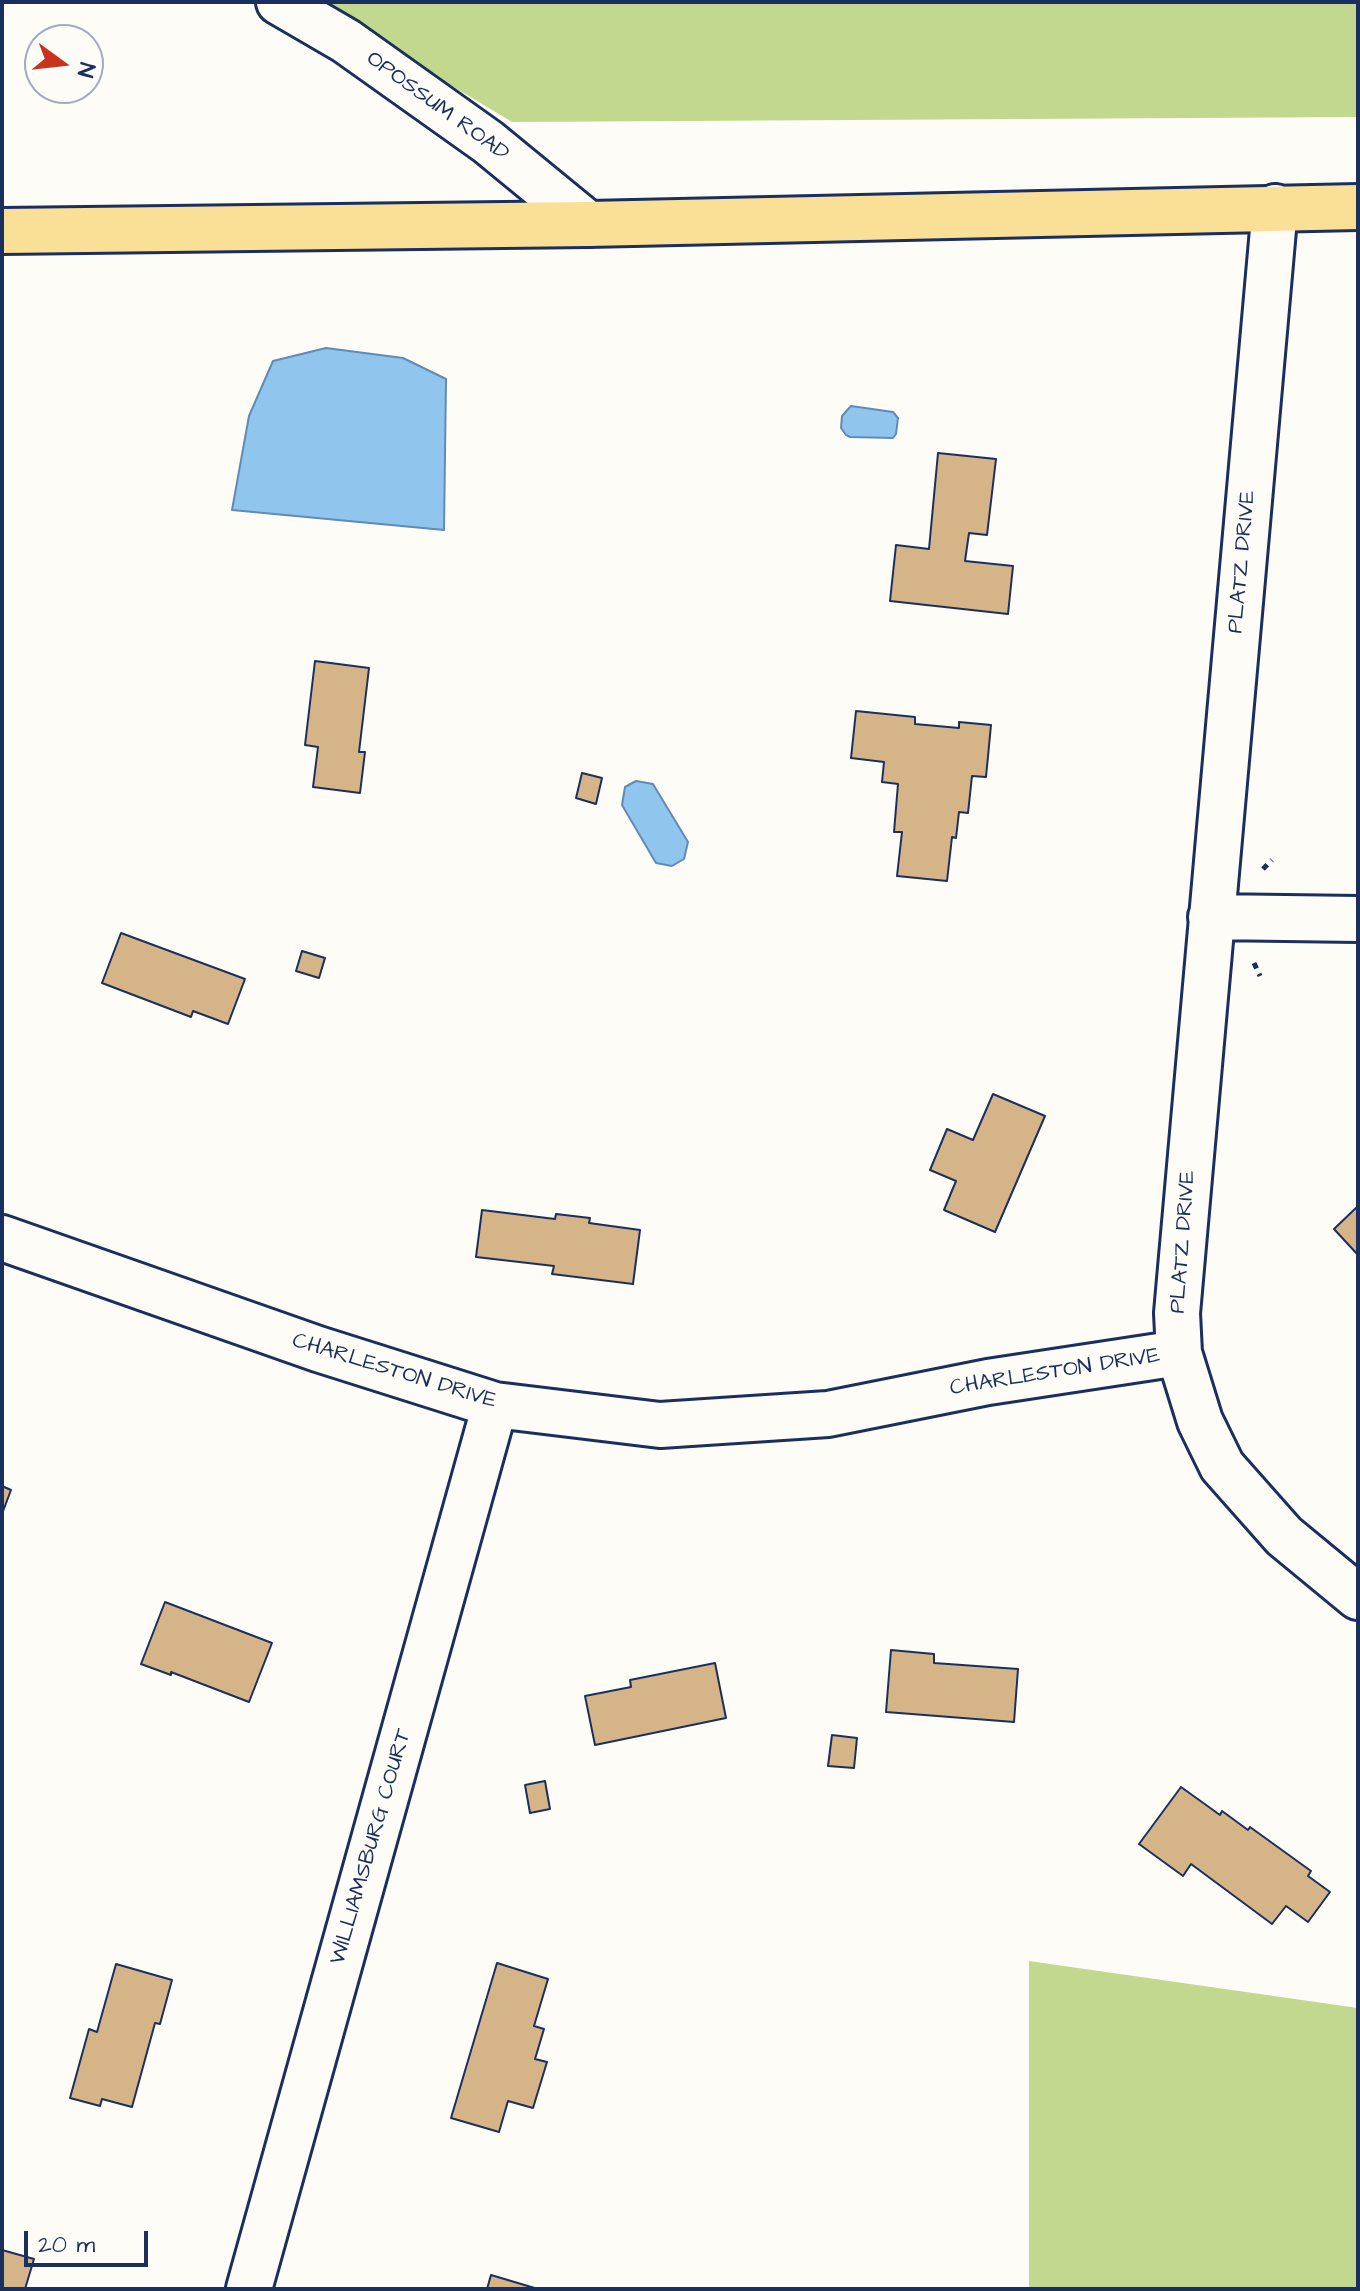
<!DOCTYPE html>
<html>
<head>
<meta charset="utf-8">
<style>
	body { margin:0 }
	#map { position:relative; width:1360px; height:2291px; overflow:hidden; background:#fdfcf7; font-family:"Architects Daughter",sans-serif }
	canvas { display:block }
	.frame { position:absolute; inset:0; border:4px solid #1b2f5e; pointer-events:none }
	.north { position:absolute; left:24px; top:24px; width:80px; height:80px; box-sizing:border-box; background:#fdfcf7; border:2px solid #a3aaba; border-radius:50%; rotate:105deg; font-size:22px; font-weight:700; line-height:32px; text-align:center; color:#1b2f5e }
	.north::after { content:''; display:block; margin:auto; width:28px; height:36px; background:#c8321e; clip-path:polygon(50% 0,100% 100%,50% 72%,0 100%) }
	.scale { position:absolute; left:24px; top:2231px; width:124px; height:36px; box-sizing:border-box; border:4px solid #1b2f5e; border-top:0; padding-left:10px; font-size:24px; line-height:28px; white-space:nowrap; color:#1b2f5e; -webkit-text-stroke:6px #fdfcf7; paint-order:stroke }
</style>
</head>
<body>
<div id="map">
<canvas width="1360" height="2291"></canvas>
<div class="frame"></div>
<div class="north">N</div>
<div class="scale">20 m</div>
</div>
<script>
const ctx = document.querySelector('canvas').getContext('2d');
ctx.lineJoin = 'round';
function fillPath(path, color) { ctx.fillStyle = color; ctx.fill(path, 'evenodd'); }
const shape = rows => new Path2D(rows.map(r => 'M' + r).join(''));
function trace(path, color, width, dash) { ctx.strokeStyle = color; ctx.lineWidth = width; ctx.lineCap = dash ? 'butt' : 'round'; ctx.setLineDash(dash || []); ctx.stroke(path); }
function write(font, color, halo, rows, align = 'center') {
  ctx.font = font + ' "Architects Daughter",sans-serif'; ctx.lineWidth = 7; ctx.setLineDash([]); ctx.textBaseline = 'middle'; ctx.strokeStyle = halo; ctx.fillStyle = color; for (const [text, x, y, turn = 0] of rows) {
    ctx.save(); ctx.translate(x, y); ctx.rotate((+turn || 0) * Math.PI / 180); ctx.textAlign = isNaN(turn) ? turn : align; if (halo) ctx.strokeText(text, 0, 0); ctx.fillText(text, 0, 0); ctx.restore();
  }
}
fillPath(shape([
	[313,2,1358,2,1358,117,512,122],
	[1029,1961,1358,2008,1358,2289,1029,2289]
]), '#c2d88e');
const water = shape([
	[326,348,403,358,446,379,444,530,232,510,249,416,273,361,326,348],
	[851,406,893,412,898,418,896,434,893,438,850,437,846,435,841,428,842,416,851,406],
	[636,781,653,784,688,842,684,859,672,866,656,863,622,805,625,787,636,781]
]);
fillPath(water, '#90c6ee');
trace(water, '#618ab4', 2);
const building = shape([
	[938,453,996,459,987,535,969,533,965,561,1013,566,1008,614,890,601,896,545,929,549,938,453],
	[315,661,369,668,359,752,365,752,360,793,313,787,318,747,305,745,315,661],
	[856,711,915,717,915,724,959,728,959,722,991,725,986,777,972,776,968,813,959,812,956,838,952,837,947,881,897,876,902,832,894,832,898,784,882,782,884,762,851,758,856,711],
	[582,773,602,778,596,804,576,798,582,773],
	[121,933,245,979,228,1024,193,1011,191,1017,102,983,121,933],
	[302,951,325,958,319,978,296,971,302,951],
	[993,1094,1045,1116,995,1232,944,1210,956,1181,930,1170,947,1129,973,1140,993,1094],
	[1358,1206,1358,1255,1334,1229,1358,1206],
	[482,1210,555,1219,556,1214,590,1218,589,1223,640,1230,633,1284,552,1274,554,1266,476,1257,482,1210],
	[2,1486,11,1490,2,1514,2,1486],
	[165,1602,272,1643,249,1702,171,1672,171,1675,141,1664,165,1602],
	[891,1650,934,1654,934,1663,1018,1669,1014,1722,886,1712,891,1650],
	[715,1663,726,1718,595,1745,585,1696,631,1687,630,1680,715,1663],
	[832,1735,857,1738,854,1768,828,1766,832,1735],
	[545,1781,550,1809,530,1813,525,1785,545,1781],
	[1181,1787,1220,1815,1222,1811,1248,1830,1250,1827,1311,1871,1308,1876,1330,1892,1308,1922,1286,1906,1272,1924,1191,1864,1183,1876,1139,1844,1181,1787],
	[497,1963,548,1979,534,2026,544,2029,535,2059,547,2062,533,2108,508,2101,499,2132,451,2118,497,1963],
	[116,1964,172,1980,160,2024,155,2023,132,2107,102,2099,100,2106,70,2098,89,2029,97,2032,116,1964],
	[2,2250,34,2259,25,2289,2,2289,2,2250],
	[491,2275,538,2289,487,2289,491,2275]
]);
fillPath(building, '#d5b588');
trace(building, '#1b2f5e', 2);
const street = shape([
	[1275,207,1177,1313,1179,1353,1200,1421,1222,1466,1284,1536,1358,1597],
	[1211,917,1358,919],
	[2,1238,318,1349,495,1405,660,1425,828,1414,988,1382,1179,1353],
	[249,2289,495,1405]
]);
const secondary = shape([
	[279,2,346,41,488,142,588,224]
]);
const highway = shape([
	[2,231,588,224,1358,207]
]);
trace(street, '#1b2f5e', 50);
trace(secondary, '#1b2f5e', 50);
trace(highway, '#1b2f5e', 50);
trace(shape([
	[1263,869,1272,860],
	[1254,963,1260,976]
]), '#1b2f5e', 5, [6, 6]);
trace(street, '#fdfcf7', 44);
trace(secondary, '#fdfcf7', 44);
trace(highway, '#fadf96', 44);
write('22px', '#1b2f5e', '#fdfcf7', [
	["OPOSSUM ROAD",437,107,36],
	["PLATZ DRIVE",1243,562,-85],
	["PLATZ DRIVE",1184,1242,-86],
	["CHARLESTON DRIVE",394,1372,17],
	["CHARLESTON DRIVE",1055,1373,-9],
	["WILLIAMSBURG COURT",372,1847,-74]
]);
</script>
</body>
</html>
